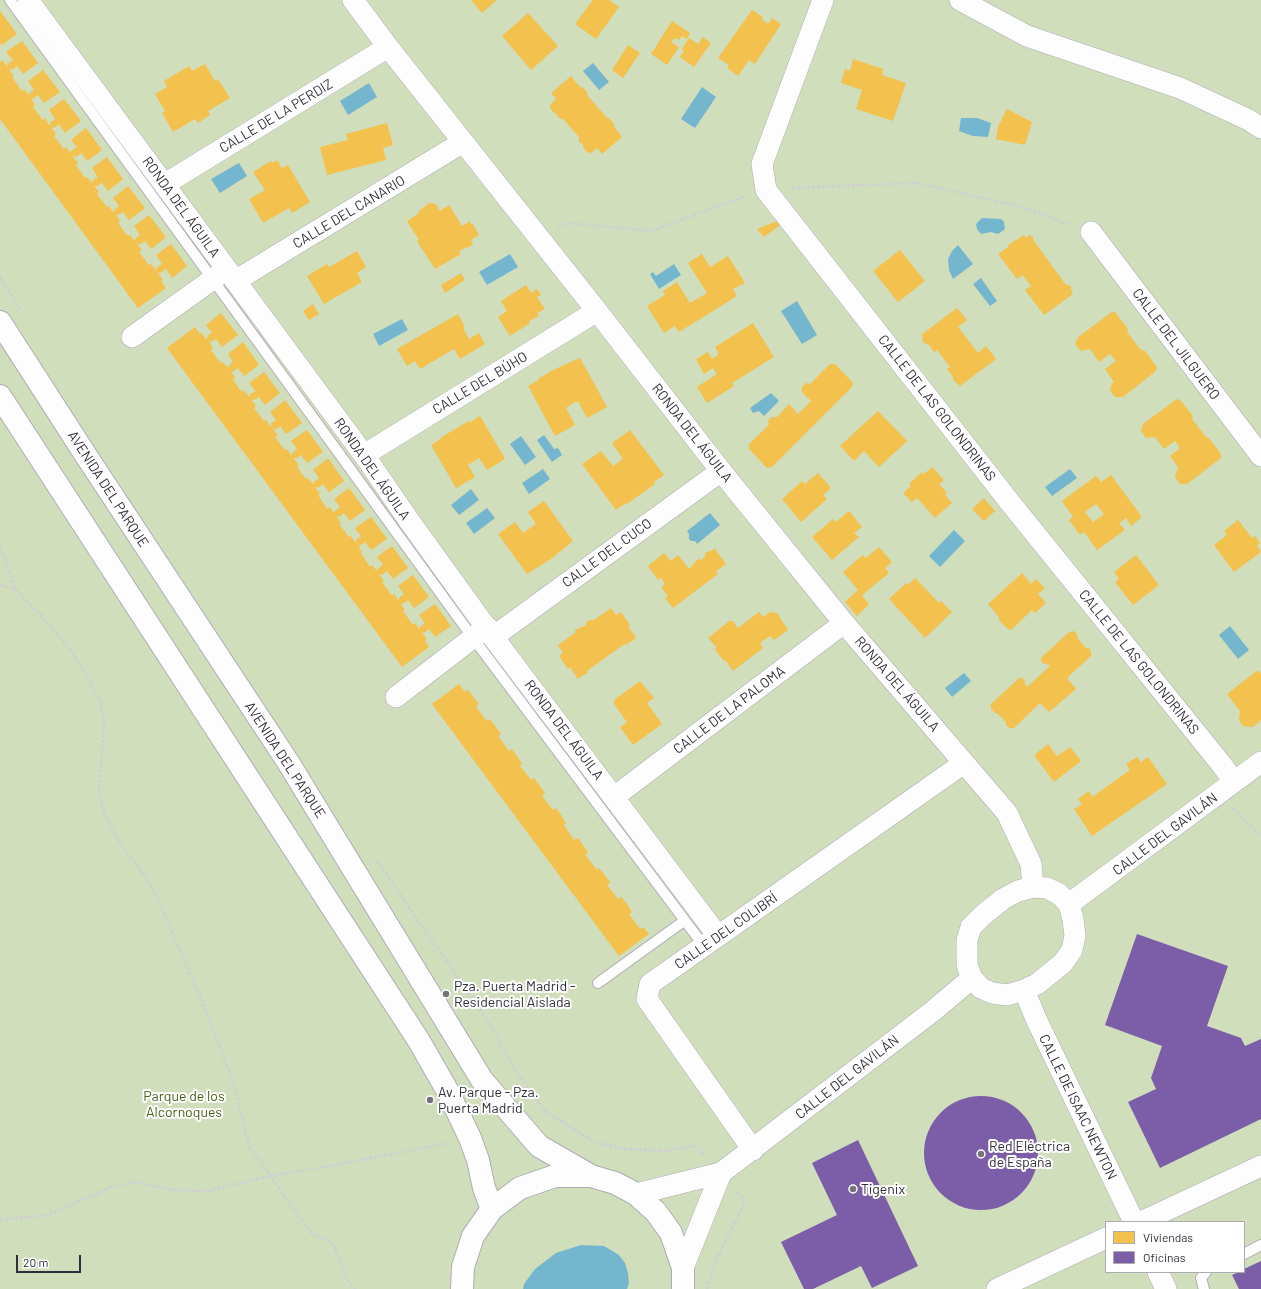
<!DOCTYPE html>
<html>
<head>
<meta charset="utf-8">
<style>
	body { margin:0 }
	#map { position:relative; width:1261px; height:1289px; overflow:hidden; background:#f2f0f7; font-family:Barlow,sans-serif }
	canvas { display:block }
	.legend { position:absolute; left:1105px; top:1221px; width:140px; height:52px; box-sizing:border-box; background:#fff; border:1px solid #adabb1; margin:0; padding:5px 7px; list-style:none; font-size:12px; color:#322e3b }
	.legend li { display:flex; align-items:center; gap:8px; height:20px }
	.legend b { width:20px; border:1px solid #adabb1 }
	.scale { position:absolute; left:16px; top:1255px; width:65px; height:18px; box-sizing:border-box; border:2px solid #322e3b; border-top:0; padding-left:5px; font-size:12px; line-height:14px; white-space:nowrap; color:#322e3b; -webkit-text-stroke:3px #fff; paint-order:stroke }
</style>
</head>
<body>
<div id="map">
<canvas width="1261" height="1289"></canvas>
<ul class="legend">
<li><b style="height:11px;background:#f2c14e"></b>Viviendas</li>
<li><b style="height:11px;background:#7b5ea7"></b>Oficinas</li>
</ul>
<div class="scale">20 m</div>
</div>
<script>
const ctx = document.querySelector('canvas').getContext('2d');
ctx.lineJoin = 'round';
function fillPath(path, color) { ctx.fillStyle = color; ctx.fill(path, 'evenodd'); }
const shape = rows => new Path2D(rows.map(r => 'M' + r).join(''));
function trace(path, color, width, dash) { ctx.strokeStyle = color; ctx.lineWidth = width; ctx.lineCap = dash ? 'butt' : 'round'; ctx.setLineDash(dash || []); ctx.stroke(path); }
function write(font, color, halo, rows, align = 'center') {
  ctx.font = font + ' Barlow,sans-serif'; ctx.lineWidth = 4; ctx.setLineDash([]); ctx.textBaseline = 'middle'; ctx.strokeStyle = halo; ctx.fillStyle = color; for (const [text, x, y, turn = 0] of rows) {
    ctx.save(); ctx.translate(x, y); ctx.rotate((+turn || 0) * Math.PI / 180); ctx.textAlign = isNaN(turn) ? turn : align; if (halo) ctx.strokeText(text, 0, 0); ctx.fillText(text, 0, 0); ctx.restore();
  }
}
fillPath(shape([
	[0,0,1261,0,1261,1289,0,1289],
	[1106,1222,1244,1222,1244,1272,1106,1272]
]), '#d1debb');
fillPath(shape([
	[593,63,609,82,599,90,583,71],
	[369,83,377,97,348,115,340,101],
	[702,87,716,97,695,128,681,119],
	[961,118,977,118,991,123,988,137,973,136,959,131],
	[239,163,247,176,220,193,211,179],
	[982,218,1001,219,1004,222,1005,229,998,234,991,232,982,234,980,233,977,229,976,224],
	[958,245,973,264,953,279,949,270,948,259,952,251],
	[510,254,518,267,487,285,479,272],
	[674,264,681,275,659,289,650,274,653,272,656,276],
	[981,278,997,301,990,306,973,284],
	[797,301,817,335,802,344,781,311],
	[402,319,408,330,379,346,373,334],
	[771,393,779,401,764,416,759,411,753,413,750,408],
	[544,435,554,449,558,448,562,455,552,462,537,440],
	[521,436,536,457,525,465,510,444],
	[543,469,550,479,529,494,522,483],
	[1070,469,1077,478,1052,496,1045,487],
	[471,489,479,500,459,515,451,505],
	[487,508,495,518,474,534,466,523],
	[710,513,720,525,697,544,695,541,691,541,689,539,689,534,687,531],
	[954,530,965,541,940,567,929,556],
	[1230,626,1249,650,1238,659,1219,635],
	[964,673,971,681,952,697,945,688],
	[581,1245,604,1246,619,1255,625,1263,628,1273,629,1283,627,1289,523,1289,524,1284,535,1269,556,1253]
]), '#75b6cf');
fillPath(shape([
	[471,0,497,0,482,13],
	[593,0,609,0,619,7,596,39,575,24],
	[752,10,763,17,762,19,768,24,772,18,781,24,755,64,749,60,738,76,727,68,729,65,718,58],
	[0,11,17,34,2,45,0,43],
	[528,13,558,46,531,70,502,36],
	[672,21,690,33,687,39,682,36,679,40,675,38,671,42,679,47,667,65,651,54],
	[703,37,711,43,694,67,680,57,684,51,682,49,689,38,698,44],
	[22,41,38,63,23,74,17,66,12,70,11,69,9,70,14,76,12,77,22,91,24,89,28,95,30,94,29,93,34,90,28,81,43,70,60,92,44,103,38,95,33,99,32,98,31,99,35,105,33,107,43,120,45,118,49,125,51,124,50,123,55,119,49,110,64,99,81,121,65,133,59,124,54,128,53,127,52,128,56,134,54,136,64,149,66,147,71,153,72,153,71,151,77,147,71,140,86,128,102,150,87,161,81,153,76,157,75,156,73,157,78,163,76,165,85,178,87,177,92,183,93,182,92,181,98,177,92,168,107,157,123,179,108,191,102,183,97,186,94,186,99,192,97,194,107,207,109,206,113,212,115,211,114,210,119,206,113,198,128,186,145,208,129,220,123,212,118,215,117,214,116,215,120,221,118,223,123,230,128,236,130,235,135,241,136,240,135,239,140,235,134,226,149,215,166,237,151,249,145,241,139,245,138,243,137,244,142,250,139,252,149,265,151,264,156,270,157,269,156,268,162,264,156,255,171,244,187,266,172,278,166,269,160,273,158,273,163,280,161,281,166,288,138,308,0,119,0,62,2,60,7,66,8,66,7,64,13,60,6,52],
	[628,45,640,53,623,78,612,70],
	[853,59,883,69,882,75,906,83,893,121,856,109,862,90,841,83,845,69,850,71],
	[205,64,215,81,218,79,230,98,208,111,210,115,198,123,195,119,173,132,162,113,165,111,155,94,167,87,164,81,189,66,192,71],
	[571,76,580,87,582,87,587,92,587,95,607,118,609,118,614,124,614,127,622,137,602,154,597,148,591,153,587,152,583,147,583,144,579,142,579,137,563,119,561,119,557,116,557,114,555,114,550,108,550,105,556,99,551,93],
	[1007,109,1032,122,1025,145,996,139,998,127],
	[387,123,393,145,383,148,386,160,327,175,320,147,348,140,346,134],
	[277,160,282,168,288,165,310,202,292,213,289,208,263,223,249,199,265,190,253,172,271,161,272,163],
	[429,203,436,204,440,211,449,205,462,226,470,221,471,224,473,224,479,235,471,240,473,245,459,251,461,254,435,269,417,241,419,240,407,221,418,214,418,212],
	[777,221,780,225,764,237,757,229],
	[1024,235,1026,238,1030,235,1033,237,1034,241,1066,285,1069,285,1071,287,1071,290,1073,294,1044,315,1025,290,1031,286,1027,281,1023,275,1017,279,998,254,1009,246,1008,245],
	[900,250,925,281,898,302,873,271],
	[357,251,366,267,357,273,362,282,324,304,307,276,327,264,329,267],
	[702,254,710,267,728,256,745,283,733,289,737,296,684,329,679,332,675,326,664,333,647,306,665,295,663,291,677,282,690,303,707,293,688,263],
	[461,273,465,280,445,293,441,285],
	[526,285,531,293,537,289,541,295,537,297,545,309,537,313,539,316,529,321,530,323,510,336,498,317,507,311,501,301],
	[313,304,319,314,309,320,303,311],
	[957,308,967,320,958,327,978,353,986,346,996,359,960,386,953,380,953,377,947,369,950,367,937,350,934,352,928,344,925,344,922,340,923,337,921,335],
	[1112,312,1115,312,1128,329,1127,332,1140,349,1145,351,1157,367,1156,371,1123,397,1115,397,1110,390,1112,383,1114,382,1105,369,1116,361,1110,354,1099,362,1090,349,1081,351,1075,344,1078,337],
	[221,313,238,335,222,347,216,339,211,342,210,341,209,342,213,348,211,350,216,357,221,363,223,362,228,368,229,367,228,366,233,362,228,354,243,342,259,365,244,376,238,368,232,372,230,371,235,377,233,379,237,386,242,392,244,390,249,397,250,396,249,395,255,391,249,383,264,372,280,393,265,405,259,397,254,400,253,399,252,400,256,406,254,408,264,421,266,420,270,426,272,425,271,424,276,420,270,412,285,400,302,423,286,434,280,426,275,430,274,428,273,429,278,436,275,437,285,450,287,449,291,455,293,454,292,453,297,449,291,441,307,430,323,452,307,463,301,455,296,459,296,457,294,459,299,465,297,466,301,473,306,479,308,478,313,484,314,483,314,482,319,478,313,470,328,458,344,481,329,492,323,484,318,488,317,487,315,487,320,494,318,495,327,509,330,507,334,513,335,512,335,511,340,507,334,499,349,488,365,510,350,521,344,513,339,517,338,515,337,517,341,523,339,524,349,537,351,536,355,542,357,541,356,540,361,536,355,528,371,517,387,539,371,550,365,542,360,546,358,545,362,552,361,553,370,567,372,565,377,571,378,570,377,569,383,565,377,557,392,546,408,568,393,579,387,571,382,575,379,574,384,581,382,582,392,596,394,594,398,600,399,599,399,598,404,594,398,586,413,575,429,597,414,608,408,600,403,604,402,603,401,604,405,610,403,611,413,625,415,623,419,629,420,627,425,623,419,615,435,604,451,626,435,637,429,629,424,633,423,632,422,633,427,639,425,640,429,647,402,667,167,348,195,327,200,334,202,333,206,339,208,338,207,336,212,333,206,325],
	[458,314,465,327,463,328,469,339,479,333,485,344,460,359,454,349,420,369,415,361,407,366,397,349],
	[753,323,774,357,732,383,734,386,707,403,697,387,717,374,713,368,704,374,696,359,708,352,712,359,719,354,715,347],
	[580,358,607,407,587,418,578,401,572,404,566,408,575,425,555,436,528,386,539,380,538,379,553,370],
	[830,364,835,364,853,383,852,387,772,467,767,468,749,449,749,444,769,425,768,421,772,417,777,417,789,404,798,414,811,401,802,392,802,387,806,383,810,384],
	[1177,399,1180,400,1193,416,1192,419,1206,437,1209,438,1221,454,1221,458,1187,484,1180,484,1175,477,1177,470,1179,469,1170,456,1180,448,1175,441,1164,449,1155,437,1146,438,1141,431,1143,424],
	[878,411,907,441,879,467,864,451,854,461,840,446],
	[480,416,505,459,487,470,479,458,468,465,475,477,456,488,431,445,441,439,440,438,469,421,470,422],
	[630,430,664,475,654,482,655,484,627,504,626,503,616,510,582,464,601,451,613,466,623,459,612,443],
	[932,467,944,480,939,484,947,493,945,495,952,503,935,518,917,498,912,502,903,493,911,486,909,484,922,472,924,474],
	[818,473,831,488,823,495,827,499,801,522,782,499,802,481,805,484],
	[1111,475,1142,517,1131,526,1126,518,1119,523,1125,530,1097,550,1084,532,1080,535,1069,520,1073,517,1062,501,1096,476,1101,482],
	[1096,504,1104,514,1093,522,1085,512],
	[984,498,995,511,984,521,972,509],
	[544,501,573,541,551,559,527,574,498,534,515,522,523,533,536,524,528,512],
	[849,511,862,527,854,533,859,537,832,560,812,537,833,519,836,522],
	[1238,520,1252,538,1255,536,1260,543,1257,545,1261,552,1234,572,1214,545,1227,535,1224,531],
	[879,547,892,562,885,568,889,573,862,595,869,604,857,616,845,602,858,590,843,572,863,555,866,558],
	[715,549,726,564,716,571,718,574,673,608,665,598,668,596,661,587,665,584,661,578,658,580,648,566,664,553,671,561,678,555,689,569,698,559,701,560,705,557,705,553],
	[1136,555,1159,585,1133,605,1115,582,1119,579,1114,572],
	[1022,573,1029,581,1030,584,1036,579,1045,588,1038,594,1046,603,1035,613,1032,610,1011,630,1008,629,999,620,999,617,988,604],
	[915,578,939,603,941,601,952,612,925,638,889,599,906,583,908,585],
	[611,608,616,615,621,612,630,625,628,626,636,638,626,645,625,644,623,645,587,671,588,672,578,679,570,667,568,669,559,656,563,653,558,645,575,633,575,630,584,626,586,625,586,622,590,620,594,620],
	[759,612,763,617,770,612,777,613,788,630,774,640,770,636,760,643,763,648,733,671,726,661,724,661,715,650,716,647,708,638,729,621,733,621,738,628],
	[1074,631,1078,636,1077,638,1086,648,1089,648,1091,651,1091,656,1067,678,1076,689,1049,712,1040,703,1014,728,1009,728,1006,725,1006,722,997,713,995,713,991,709,991,704,1019,678,1022,678,1025,681,1025,684,1027,687,1050,666,1047,664,1044,664,1041,661,1041,658,1069,632],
	[1258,670,1261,674,1261,720,1253,727,1243,726,1239,720,1240,711,1227,694],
	[640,681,654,698,647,703,662,724,633,745,620,727,627,722,614,704,614,700],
	[459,684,465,692,468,690,479,704,476,707,487,721,490,719,501,734,498,736,509,751,512,749,522,764,520,766,531,780,534,778,545,793,542,796,553,810,556,808,561,815,566,823,564,825,574,840,578,838,583,845,588,853,585,855,597,870,599,868,610,882,607,885,618,899,621,897,627,904,632,912,629,914,640,929,643,927,649,934,619,956,432,704],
	[1048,744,1057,756,1070,747,1081,761,1054,782,1034,755],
	[1137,757,1141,762,1148,757,1167,784,1092,836,1074,809,1082,804,1078,799,1089,791,1092,797,1130,770,1126,764]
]), '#f2c14e');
fillPath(shape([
	[1137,934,1228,966,1207,1026,1241,1038,1245,1046,1261,1039,1261,1119,1160,1168,1128,1102,1156,1089,1151,1078,1162,1046,1105,1025],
	'924 1153a57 57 0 1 1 114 0a57 57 0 1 1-114 0Z',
	[858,1140,918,1266,872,1288,861,1266,813,1289,804,1289,781,1242,837,1215,812,1163],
	[1261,1261,1261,1289,1239,1289,1232,1275,1239,1272,1244,1272,1244,1269]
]), '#7b5ea7');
const lane = shape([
	[10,0,473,638,704,946],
	[598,983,684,921],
	[1244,1254,1261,1245],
	[1204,1289,1201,1278,1206,1272]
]);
const street = shape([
	[28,0,364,455,410,522,493,637,718,936],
	[353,0,388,47,597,311,721,471,844,623,1007,813,1031,864,1033,887],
	[823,0,762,164,766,190,1012,505,1222,765,1234,782],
	[960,0,1027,36,1180,88,1249,120,1261,128],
	[165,184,388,47],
	[1091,232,1261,456],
	[235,281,463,142],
	[132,337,227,269],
	[364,455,597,311],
	[493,637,721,471],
	[396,697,487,627],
	[614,797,844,623],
	[1033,887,1047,888,1059,894,1069,904,1073,919,1075,936,1072,950,1063,963,1037,984,1024,990,1007,995,992,993,981,988,972,978,967,965,967,940,971,927,983,915,1003,899,1018,891,1033,887],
	[1069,904,1261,762],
	[1024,990,1037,1021,1134,1222],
	[753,1150,647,999,650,984,964,763],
	[636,1194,721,1173,933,1011,972,978],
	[1141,1222,1261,1166],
	[683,1268,721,1173],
	[1158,1272,1166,1289],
	[997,1289,1106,1238]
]);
const secondary = shape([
	[0,322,85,454,288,762,482,1080,539,1146,591,1176],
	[0,396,419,1041,447,1090,470,1138,478,1160,484,1188,492,1209],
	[462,1289,463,1267,473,1236,492,1209,520,1188,555,1176,591,1176,615,1183,636,1194,656,1212,671,1233,683,1268,683,1289]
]);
trace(lane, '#aeacb4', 12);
trace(street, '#aeacb4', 22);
trace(secondary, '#aeacb4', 24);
trace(shape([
	[792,188,917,183,1022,207,1071,225],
	[558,228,567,223,650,231,747,196],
	[0,277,20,309],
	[0,547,16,590,40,614,72,652,100,700,104,723,99,790,104,814,122,846,139,867,157,897,200,996,234,1085,249,1146,310,1232,333,1244,345,1276,355,1289],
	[0,585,16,590],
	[1233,808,1261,836],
	[377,861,477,1005,499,1040,514,1068,545,1111,594,1142,625,1149,665,1151,695,1146,704,1155],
	[0,1220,48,1215,109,1188,136,1182,174,1190,208,1191,270,1176,330,1166,449,1143],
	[707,1289,714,1266,733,1225,742,1210,744,1199,737,1192]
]), '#d0ced3', 2.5, [3, 2]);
trace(lane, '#fdfdfe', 10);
trace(street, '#fdfdfe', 21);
trace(secondary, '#fdfdfe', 22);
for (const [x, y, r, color] of [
	[446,994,4,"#75727d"],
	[430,1100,4,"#75727d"],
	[981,1154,4,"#75727d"],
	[853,1189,4,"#75727d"]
]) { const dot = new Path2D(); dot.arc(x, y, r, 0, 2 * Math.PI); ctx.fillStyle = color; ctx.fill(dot); trace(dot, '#fff', 1.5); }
write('14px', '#322e3b', '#fff', [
	["CALLE DE LA PERDIZ",276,116,-31],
	["RONDA DEL ÁGUILA",181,207,54],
	["CALLE DEL CANARIO",349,212,-31],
	["CALLE DEL JILGUERO",1176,344,53],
	["CALLE DEL BÚHO",480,383,-31],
	["CALLE DE LAS GOLONDRINAS",937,408,52],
	["RONDA DEL ÁGUILA",692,433,52],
	["RONDA DEL ÁGUILA",372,469,55],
	["AVENIDA DEL PARQUE",108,489,57],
	["CALLE DEL CUCO",607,553,-36],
	["CALLE DE LAS GOLONDRINAS",1139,662,51],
	["RONDA DEL ÁGUILA",897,684,49],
	["CALLE DE LA PALOMA",729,710,-37],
	["RONDA DEL ÁGUILA",564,730,53],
	["AVENIDA DEL PARQUE",285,760,57],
	["CALLE DEL GAVILÁN",1165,834,-37],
	["CALLE DEL COLIBRÍ",726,931,-35],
	["CALLE DEL GAVILÁN",847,1077,-38],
	["CALLE DE ISAAC NEWTON",1078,1107,64]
]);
write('14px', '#322e3b', '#fff', [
	["Pza. Puerta Madrid -",454,986],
	["Residencial Aislada",454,1002],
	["Av. Parque - Pza.",438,1092],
	["Puerta Madrid",438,1108],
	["Red Eléctrica",989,1146],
	["de España",989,1162],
	["Tigenix",861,1189]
], 'left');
write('14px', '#4c6115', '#fff', [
	["Parque de los",184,1096],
	["Alcornoques",184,1112]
]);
</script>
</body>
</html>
